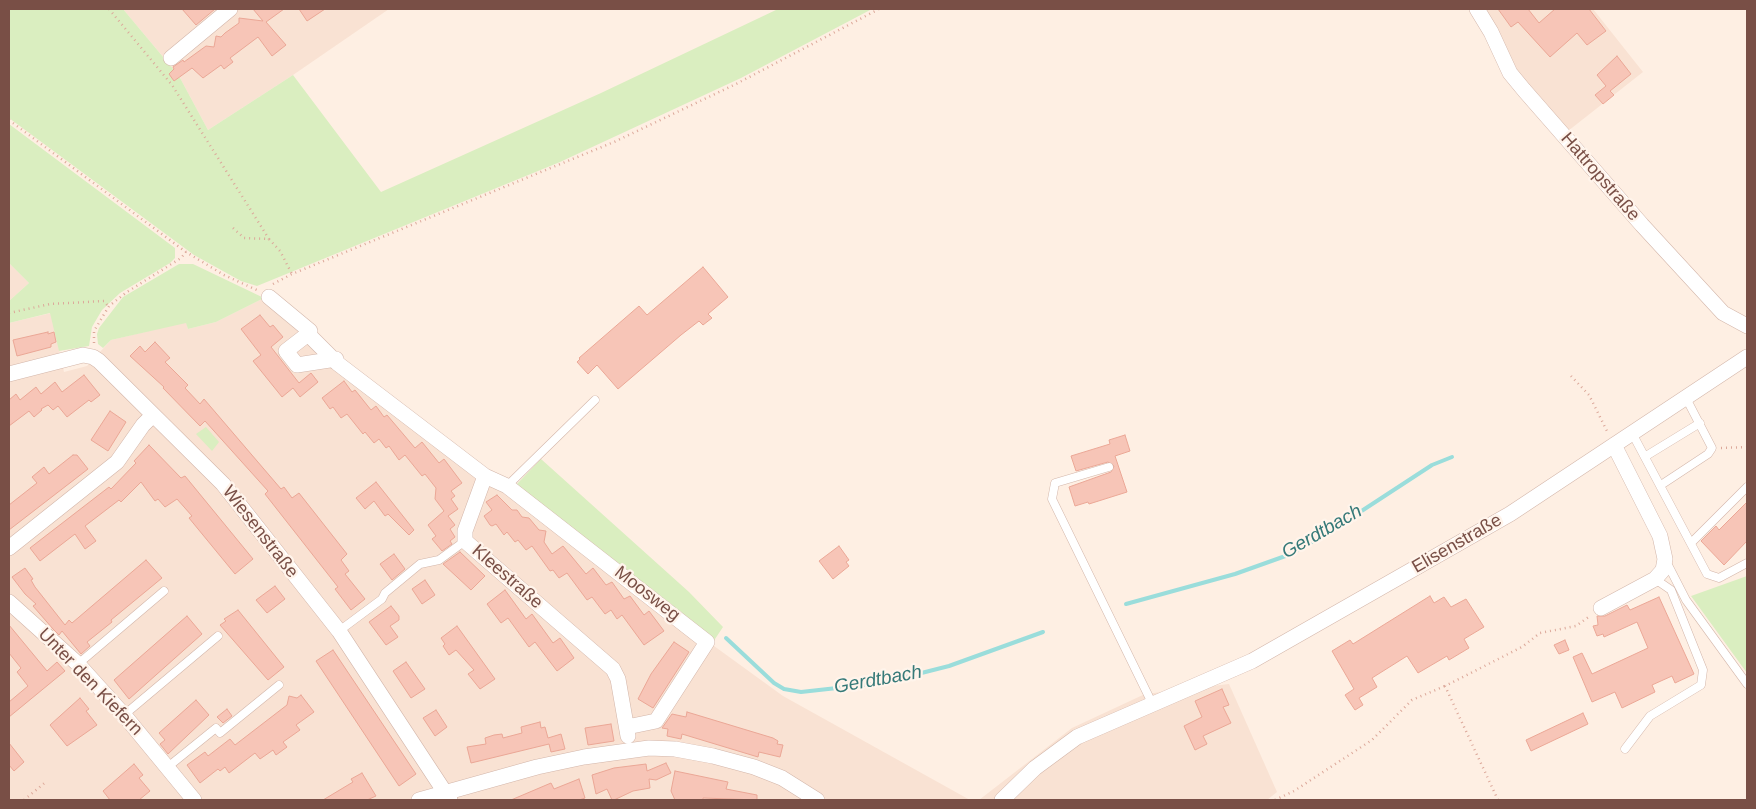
<!DOCTYPE html>
<html>
<head>
<meta charset="utf-8">
<style>
	body { margin:0 }
	#map { position:relative; width:1756px; height:809px; overflow:hidden; background:#feefe3; font-family:Helvetica,sans-serif }
	canvas { display:block }
	.frame { position:absolute; inset:0; border:10px solid #794f46; pointer-events:none }
</style>
</head>
<body>
<div id="map">
<canvas width="1756" height="809"></canvas>
<div class="frame"></div>
</div>
<script>
const ctx = document.querySelector('canvas').getContext('2d');
ctx.lineJoin = 'round';
function fillPath(path, color) { ctx.fillStyle = color; ctx.fill(path, 'evenodd'); }
const shape = rows => new Path2D(rows.map(r => 'M' + r).join(''));
function trace(path, color, width, dash) { ctx.strokeStyle = color; ctx.lineWidth = width; ctx.lineCap = dash ? 'butt' : 'round'; ctx.setLineDash(dash || []); ctx.stroke(path); }
function write(font, color, halo, rows, align = 'center') {
  ctx.font = font + ' Helvetica,sans-serif'; ctx.lineWidth = 4.5; ctx.setLineDash([]); ctx.textBaseline = 'middle'; ctx.strokeStyle = halo; ctx.fillStyle = color; for (const [text, x, y, turn = 0] of rows) {
    ctx.save(); ctx.translate(x, y); ctx.rotate((+turn || 0) * Math.PI / 180); ctx.textAlign = isNaN(turn) ? turn : align; if (halo) ctx.strokeText(text, 0, 0); ctx.fillText(text, 0, 0); ctx.restore();
  }
}
fillPath(shape([
	[123,9,389,9,293,75,208,130,179,76],
	[1484,9,1593,9,1643,72,1568,131,1515,72],
	[9,263,29,283,9,301],
	[264,298,554,530,783,696,970,800,9,800,9,323,51,313,64,372,87,366,111,340,186,322,188,329,216,322],
	[1229,684,1277,792,1267,800,979,800,1072,728,1145,694]
]), '#f9e2d3');
fillPath(shape([
	[9,9,123,9,179,76,208,130,293,75,381,192,601,93,778,9,872,9,741,78,560,162,257,286,241,281,194,255,9,118],
	[9,124,175,248,175,258,170,263,120,293,102,310,92,327,89,346,59,351,50,313,9,323,9,301,29,283,9,263],
	[179,264,193,264,264,298,216,322,188,329,186,323,111,340,103,348,98,344,97,334,99,328,123,297],
	[206,427,219,442,212,451,196,434],
	[541,459,689,592,723,627,713,642,515,486],
	[1747,576,1747,673,1691,596]
]), '#daeec0');
trace(shape([
	[1126,604,1235,574,1291,554,1334,529,1432,465,1452,457],
	[726,638,774,683,784,689,801,692,882,683,949,666,1043,632]
]), '#9adddb', 4);
const building = shape([
	[182,9,215,9,196,25,182,9],
	[253,9,284,9,266,22,286,45,272,56,258,37,230,58,233,62,224,69,221,65,203,78,192,68,174,81,169,74,174,69,173,67,183,60,184,62,206,46,214,47,216,36,221,37,225,33,239,23,239,18,263,21,253,9],
	[299,9,325,9,307,21,299,9],
	[1498,9,1528,9,1539,23,1555,9,1589,9,1606,31,1587,45,1577,33,1550,57,1518,22,1511,27,1498,9],
	[1617,56,1631,74,1610,91,1614,95,1603,104,1595,95,1606,86,1597,75,1617,56],
	[703,267,728,297,708,314,712,318,703,325,699,321,681,335,618,389,597,365,588,374,577,362,580,359,579,358,639,306,647,315,703,267],
	[260,315,270,327,273,325,283,337,271,347,299,383,311,373,318,382,300,397,293,388,282,397,253,361,261,355,241,329,260,315],
	[48,332,48,334,54,332,56,342,51,344,51,347,17,356,13,340,48,332],
	[155,342,170,358,165,362,188,385,185,388,200,404,204,399,281,489,284,487,292,498,299,493,347,554,341,560,349,571,345,574,365,599,351,610,335,589,338,587,265,494,268,491,205,421,200,426,163,388,164,387,130,356,140,346,145,352,155,342],
	[84,375,100,395,91,402,89,400,67,417,58,406,53,410,48,405,41,409,42,410,34,417,29,411,9,426,9,400,16,394,20,400,36,387,41,394,55,382,62,392,84,375],
	[344,381,352,392,355,390,371,410,376,406,384,417,387,415,415,448,422,442,439,463,444,459,462,483,451,491,455,496,451,499,458,509,448,516,455,525,450,529,455,537,450,541,452,544,442,551,432,539,436,536,428,525,444,511,435,499,436,488,425,474,422,476,405,455,399,460,389,446,386,448,379,439,374,443,365,432,363,434,347,414,341,418,333,407,330,409,322,398,344,381],
	[110,411,126,422,108,451,91,440,110,411],
	[1125,435,1130,451,1115,456,1127,492,1089,504,1088,502,1075,506,1069,487,1111,472,1114,466,1108,462,1076,471,1071,456,1110,444,1109,440,1125,435],
	[149,445,181,478,185,476,253,559,235,574,189,518,192,516,177,499,165,507,158,499,155,501,141,482,121,502,119,500,85,526,96,541,85,549,75,534,40,561,30,548,109,487,111,489,136,463,134,461,149,445],
	[73,455,77,455,88,469,9,530,9,505,37,483,32,477,44,467,49,474,73,455],
	[376,482,414,530,409,535,388,514,385,516,374,501,365,509,356,498,376,482],
	[497,495,512,510,517,510,522,517,529,518,539,530,546,531,544,542,552,554,563,546,586,574,593,568,606,585,612,582,624,599,630,596,644,615,649,611,664,631,644,645,622,615,617,619,611,610,605,614,592,597,587,600,567,573,559,578,553,570,550,571,532,546,526,550,518,540,515,542,507,532,504,535,496,524,492,526,490,525,484,516,492,510,486,502,497,495],
	[1747,502,1747,541,1724,565,1701,541,1716,526,1719,530,1747,502],
	[839,546,849,560,846,562,849,566,833,579,819,561,839,546],
	[460,552,485,576,471,590,443,564,460,552],
	[394,554,405,569,392,580,380,564,394,554],
	[146,560,162,578,111,620,112,622,87,642,90,646,81,654,62,631,59,635,53,629,33,606,36,604,25,594,12,577,25,568,33,579,31,580,35,587,65,625,69,620,72,623,146,560],
	[425,580,435,595,422,604,412,589,425,580],
	[275,586,285,599,267,613,256,600,275,586],
	[505,590,526,619,532,614,553,643,560,638,574,658,557,671,535,642,529,647,508,618,501,623,487,604,505,590],
	[1430,596,1434,603,1444,597,1451,607,1466,599,1484,627,1464,639,1469,648,1449,660,1447,656,1418,673,1407,656,1372,678,1377,687,1359,698,1363,705,1355,710,1345,695,1354,689,1332,651,1350,640,1353,644,1430,596],
	[1659,597,1694,674,1675,683,1672,676,1652,685,1655,692,1622,708,1615,692,1592,702,1573,657,1582,653,1592,674,1648,648,1637,622,1604,637,1603,634,1597,636,1593,626,1598,625,1597,616,1605,616,1627,605,1630,610,1659,597],
	[391,606,399,616,399,620,390,626,398,637,386,645,369,622,391,606],
	[238,610,284,667,268,680,220,625,226,621,224,619,238,610],
	[187,616,202,634,129,699,114,680,187,616],
	[9,625,47,671,57,662,65,671,9,717,9,702,28,686,17,672,21,668,9,653,9,625],
	[457,626,495,679,480,689,468,674,474,670,456,650,449,655,443,646,445,644,441,638,457,626],
	[1565,640,1569,650,1559,654,1554,645,1565,640],
	[674,642,689,652,653,708,638,699,651,674,674,642],
	[333,650,416,774,399,786,316,661,333,650],
	[406,662,425,689,411,698,393,671,406,662],
	[1222,689,1229,705,1223,707,1231,723,1203,736,1207,744,1195,750,1184,726,1202,717,1195,701,1222,689],
	[301,695,314,712,296,725,300,730,283,742,287,747,276,755,273,750,260,759,255,753,229,773,225,767,220,771,218,769,200,783,187,765,205,752,208,756,230,739,235,745,287,705,289,696,297,698,301,695],
	[80,698,89,709,86,711,97,725,67,746,50,725,80,698],
	[196,700,209,715,168,754,160,744,165,740,159,733,196,700],
	[227,709,232,716,223,723,217,717,227,709],
	[436,710,447,727,435,736,423,718,436,710],
	[687,712,773,738,778,741,777,744,783,745,780,757,759,752,758,757,682,734,681,739,667,736,668,729,662,728,672,714,686,717,687,712],
	[1583,713,1588,724,1531,751,1526,740,1583,713],
	[540,722,541,728,545,727,548,738,561,734,565,749,551,752,549,744,471,763,467,747,486,744,485,738,494,735,502,734,503,738,522,733,521,727,540,722],
	[611,724,614,741,588,745,585,728,611,724],
	[9,743,24,762,14,771,9,765,9,743],
	[666,763,671,773,656,780,649,779,650,788,633,791,614,800,612,800,607,789,596,794,592,775,614,768,646,764,647,771,666,763],
	[134,764,143,775,139,778,150,791,139,800,110,800,103,791,134,764],
	[675,771,728,782,726,789,757,795,757,800,703,798,703,800,675,800,671,791,675,771],
	[362,773,376,796,367,800,323,800,353,782,351,779,362,773],
	[579,779,585,798,579,800,511,800,551,783,554,789,579,779]
]);
fillPath(building, '#f7c5b7');
trace(building, '#eba796', 1);
const lane = shape([
	[1632,433,1707,574,1719,578,1747,563],
	[1646,456,1700,423],
	[1109,467,1055,483,1052,499,1152,703],
	[1661,485,1708,454,1712,448,1686,398],
	[507,486,595,400],
	[1691,543,1747,487],
	[1667,563,1686,600,1747,684],
	[339,631,382,599,385,593,420,564,439,560,465,541],
	[78,664,164,591],
	[124,715,218,636],
	[1625,749,1650,716,1701,685,1703,670,1671,590,1655,579],
	[169,766,216,728,220,733,279,685]
]);
const street = shape([
	[1477,9,1491,32,1510,73,1524,90,1642,225,1723,313,1747,326],
	[171,58,230,9],
	[269,297,310,331,308,334,337,363,485,476,507,486,707,642,656,721,627,727],
	[308,334,286,351,297,365,336,359],
	[9,374,83,355,93,357,99,361,223,484,339,631,450,800],
	[485,476,465,531,465,541,613,669,618,679,628,736],
	[9,548,117,462,143,425,153,415],
	[9,602,78,664,124,715,194,800],
	[1601,608,1655,579,1663,570,1665,559,1660,536,1614,445],
	[419,800,537,767,584,757,649,748,675,749,713,756,754,767,782,778,817,800],
	[1002,800,1035,768,1077,737,1252,661,1510,514,1747,357]
]);
trace(lane, '#d3b6aa', 9);
trace(street, '#d3b6aa', 16);
trace(shape([
	[109,9,172,85,269,239],
	[9,120,186,252,224,275,259,291],
	[233,228,244,238,269,239,280,251,292,274],
	[273,284,292,274,614,142,736,84,879,9],
	[9,313,50,304,104,301,108,306],
	[94,343,94,331,109,306,127,292,181,258,186,252],
	[1571,376,1589,395,1608,433],
	[1721,448,1747,447],
	[24,800,47,781],
	[1275,800,1294,791,1372,740,1412,700,1445,686],
	[1498,800,1445,686,1522,647,1540,633,1576,626,1590,616]
]), '#dca89a', 2.5, [1, 4]);
trace(lane, '#fff', 8);
trace(street, '#fff', 15);
write('18px', '#794f46', '#fff4eb', [
	["Hattropstraße",1600,177,49],
	["Wiesenstraße",260,532,52],
	["Elisenstraße",1457,544,-30],
	["Kleestraße",507,577,41],
	["Moosweg",647,594,38],
	["Unter den Kiefern",90,682,46]
]);
write('italic 19px', '#357978', '#fff4eb', [
	["Gerdtbach",1322,532,-30],
	["Gerdtbach",878,680,-10]
]);
</script>
</body>
</html>
